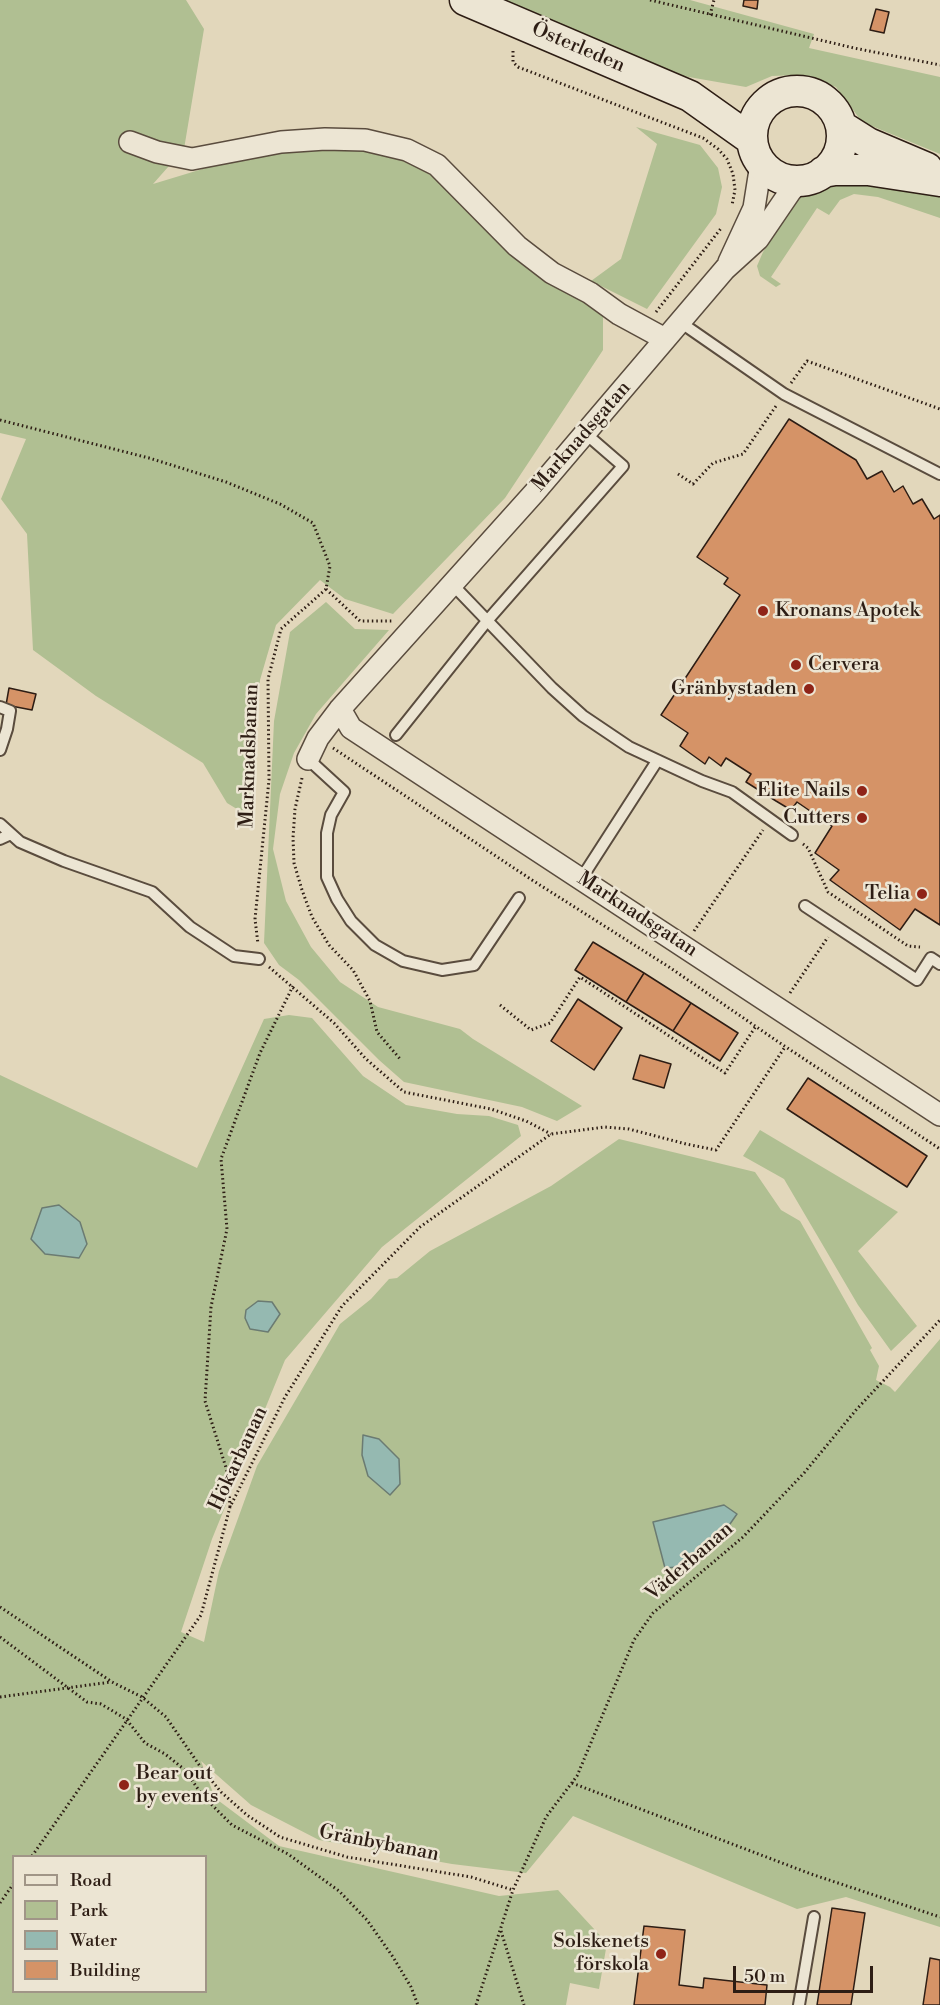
<!DOCTYPE html>
<html>
<head>
<meta charset="utf-8">
<style>
	body { margin:0 }
	#map { position:relative; width:940px; height:2005px; overflow:hidden; background:#e2d7bb; font-family:"Libre Bodoni",serif }
	canvas { display:block }
	.legend { position:absolute; left:12px; top:1855px; width:195px; height:138px; box-sizing:border-box; background:#ece5d3; border:2px solid #a09587; margin:0; padding:8px 10px; list-style:none; font-size:18px; color:#2d1d14 }
	.legend li { display:flex; align-items:center; gap:12px; height:30px }
	.legend b { width:30px; border:2px solid #a09587 }
	.scale { position:absolute; left:733px; top:1966px; width:140px; height:27px; box-sizing:border-box; border:3px solid #2d1d14; border-top:0; padding-left:8px; font-size:18px; line-height:21px; white-space:nowrap; color:#2d1d14; -webkit-text-stroke:4px #ece5d3; paint-order:stroke }
</style>
</head>
<body>
<div id="map">
<canvas width="940" height="2005"></canvas>
<ul class="legend">
<li><b style="height:8px;background:#ece5d3"></b>Road</li>
<li><b style="height:16px;background:#b0bf92"></b>Park</li>
<li><b style="height:16px;background:#95b9b1"></b>Water</li>
<li><b style="height:16px;background:#d59367"></b>Building</li>
</ul>
<div class="scale">50 m</div>
</div>
<script>
const ctx = document.querySelector('canvas').getContext('2d');
ctx.lineJoin = 'round';
function fillPath(path, color) { ctx.fillStyle = color; ctx.fill(path, 'evenodd'); }
const shape = rows => new Path2D(rows.map(r => 'M' + r).join(''));
function trace(path, color, width, dash) { ctx.strokeStyle = color; ctx.lineWidth = width; ctx.lineCap = dash ? 'butt' : 'round'; ctx.setLineDash(dash || []); ctx.stroke(path); }
function write(font, color, halo, rows, align = 'center') {
  ctx.font = font + ' "Libre Bodoni",serif'; ctx.lineWidth = 5; ctx.setLineDash([]); ctx.textBaseline = 'middle'; ctx.strokeStyle = halo; ctx.fillStyle = color; for (const [text, x, y, turn = 0] of rows) {
    ctx.save(); ctx.translate(x, y); ctx.rotate((+turn || 0) * Math.PI / 180); ctx.textAlign = isNaN(turn) ? turn : align; if (halo) ctx.strokeText(text, 0, 0); ctx.fillText(text, 0, 0); ctx.restore();
  }
}
fillPath(shape([
	[0,0,186,0,204,29,184,149,153,184,242,157,320,142,378,147,421,164,603,307,603,350,505,498,393,614,345,599,320,580,276,625,260,680,250,817,227,803,203,763,96,696,33,650,27,534,1,499,26,439,0,433],
	[498,0,690,0,814,34,809,48,940,77,940,154,862,122,836,87,799,75,772,76,746,87,683,76],
	[636,127,700,145,718,168,722,187,716,214,647,309,591,281,621,259,657,144],
	[839,179,940,192,940,218,878,197,854,194,840,200,829,215,817,208,771,277,781,284,776,287,760,276,757,266,763,252,796,202,806,193],
	[326,602,355,629,389,630,316,714,294,753,280,794,273,849,286,901,311,947,340,982,378,1007,460,1029,473,1039,582,1106,557,1121,522,1107,404,1082,379,1060,299,980,279,965,264,943,274,721,290,632],
	[289,1015,312,1018,363,1076,406,1105,457,1114,489,1116,518,1125,521,1136,382,1247,285,1360,212,1539,181,1632,204,1642,219,1571,257,1466,340,1324,371,1299,389,1279,397,1278,430,1251,551,1186,619,1139,755,1172,781,1210,800,1221,872,1348,870,1350,879,1366,876,1380,890,1387,895,1392,940,1339,940,1927,846,1897,797,1909,573,1816,526,1873,452,1864,319,1840,251,1805,201,1761,215,1798,279,1846,499,1896,558,1890,607,1943,599,1989,570,1983,566,2005,0,2005,0,1075,197,1168,264,1019],
	[14,1856,206,1856,206,1992,14,1992],
	[760,1130,898,1212,858,1251,917,1326,891,1351,858,1305,784,1179,743,1156]
]), '#b0bf92');
const water = shape([
	[59,1205,80,1222,87,1244,79,1258,45,1254,31,1239,42,1208,59,1205],
	[258,1301,272,1302,280,1314,268,1332,250,1329,245,1318,246,1310,258,1301],
	[363,1435,379,1439,399,1459,400,1484,390,1495,368,1476,362,1455,363,1435],
	[724,1505,737,1514,711,1551,691,1566,665,1568,653,1522,724,1505]
]);
fillPath(water, '#95b9b1');
trace(water, '#6b7b72', 1.5);
const building = shape([
	[744,0,758,0,757,9,743,6,744,0],
	[876,9,889,12,884,33,870,30,876,9],
	[789,419,856,460,867,479,882,471,894,492,903,486,913,504,922,499,934,519,940,515,940,925,915,909,900,930,830,880,839,870,815,853,832,826,797,802,791,810,776,801,746,782,751,774,726,758,721,766,709,757,705,764,680,746,688,733,661,715,740,595,724,584,728,578,697,557,789,419],
	[9,688,36,694,32,710,6,705,9,688],
	[593,942,644,973,626,1002,575,970,593,942],
	[644,973,691,1003,673,1031,626,1002,644,973],
	[578,999,622,1028,594,1070,551,1041,578,999],
	[691,1003,738,1033,720,1061,673,1031,691,1003],
	[640,1055,671,1064,664,1088,633,1079,640,1055],
	[808,1078,927,1156,907,1187,787,1109,808,1078],
	[832,1908,865,1913,851,2005,817,2005,832,1908],
	[644,1926,685,1930,679,1985,703,1988,704,1978,767,1985,765,2005,634,2005,644,1926],
	[930,1958,940,1960,940,2005,923,2005,930,1958]
]);
fillPath(building, '#d59367');
trace(building, '#2d1d14', 1.5);
const lane = shape([
	[680,322,784,394,940,474],
	[452,584,552,688,583,716,629,747,702,781,732,792,792,835],
	[0,707,10,711,7,729,0,750],
	[396,735,487,621,623,466,586,434],
	[308,759,344,792,331,815,327,833,327,877,337,899,351,921,375,945,403,961,442,970,474,965,519,898],
	[0,824,20,842,64,861,152,892,190,927,234,956,259,959],
	[0,839,11,834],
	[581,879,657,761],
	[805,906,917,980,931,958,940,964],
	[799,2005,814,1917]
]);
const street = shape([
	[130,142,157,152,192,159,281,142,325,139,365,140,407,150,437,165,517,246,552,273,590,293,619,314,665,339],
	[729,262,754,208,761,164],
	[340,709,351,728,940,1115],
	[308,759,318,738,340,709,535,492,725,269,758,239,790,192,800,181]
]);
const secondary = shape([
	[465,0,690,96,752,140],
	'752 136a45 45 0 1 1 90 0a45 45 0 1 1-90 0Z',
	[841,126,868,143,927,168],
	[823,172,835,170,868,170,940,181]
]);
trace(lane, '#5a4c3e', 14);
trace(street, '#5a4c3e', 24);
trace(secondary, '#2d1d14', 33);
trace(shape([
	[650,0,854,48,940,65],
	[710,15,714,0],
	[513,51,513,62,518,67,703,138,718,149,727,159,733,174,735,190,732,205],
	[656,312,722,227],
	[791,383,807,361,940,409],
	[0,420,149,458,226,482,280,504,313,523,330,566,326,589,281,629,268,679,269,780,255,919,258,944],
	[678,474,693,484,713,463,743,454,776,406],
	[326,589,360,621,393,621],
	[333,748,532,880,669,967,777,1041,940,1149],
	[302,778,295,809,293,838,294,863,302,890,312,917,329,945,353,970,370,1001,377,1032,401,1060],
	[803,844,808,848,828,892,908,946,920,947],
	[694,931,763,830],
	[269,967,334,1023,366,1059,404,1092,491,1109,526,1121,551,1134],
	[790,993,828,937],
	[500,1005,531,1030,550,1023,580,977,725,1073,756,1026],
	[230,1507,228,1474,205,1401,211,1307,227,1229,221,1159,260,1053,293,986],
	[0,1607,112,1682,142,1697,166,1717,202,1769,221,1792,247,1815,280,1837,347,1857,471,1877,513,1890],
	[0,1637,87,1702,101,1704,126,1719,145,1743,165,1754,185,1770,202,1795,232,1825,288,1854,339,1891,367,1920,393,1957,411,1987,418,2005],
	[0,1697,111,1682],
	[572,1783,811,1874,940,1917],
	[32,1856,201,1615,230,1507,285,1397,342,1306,420,1227,551,1134,605,1127,629,1129,686,1144,716,1150,785,1047],
	[0,1903,14,1883],
	[501,1931,524,2005],
	[476,2005,513,1890,546,1817,577,1776,634,1640,653,1613,743,1537,804,1473,856,1410,940,1320]
]), '#2d1d14', 3, [1.5, 3]);
trace(lane, '#ece5d3', 10);
trace(street, '#ece5d3', 21);
trace(secondary, '#ece5d3', 30);
for (const [x, y, r, color] of [
	[763,611,6,"#8f2418"],
	[796,665,6,"#8f2418"],
	[809,689,6,"#8f2418"],
	[862,791,6,"#8f2418"],
	[862,818,6,"#8f2418"],
	[922,894,6,"#8f2418"],
	[124,1785,6,"#8f2418"],
	[661,1954,6,"#8f2418"]
]) { const dot = new Path2D(); dot.arc(x, y, r, 0, 2 * Math.PI); ctx.fillStyle = color; ctx.fill(dot); trace(dot, '#ece5d3', 2); }
write('20px', '#2d1d14', '#ece5d3', [
	["Österleden",578,48,23],
	["Marknadsgatan",582,437,-49],
	["Marknadsbanan",250,756,-88],
	["Marknadsgatan",637,915,33],
	["Hökarbanan",239,1459,-65],
	["Väderbanan",690,1562,-41],
	["Gränbybanan",379,1844,11]
]);
write('20px', '#2d1d14', '#ece5d3', [
	["Kronans Apotek",775,611,"left"],
	["Cervera",808,665,"left"],
	["Gränbystaden",797,689],
	["Elite Nails",850,791],
	["Cutters",850,818],
	["Telia",910,894],
	["Bear out",136,1774,"left"],
	["by events",136,1797,"left"],
	["Solskenets",649,1942],
	["förskola",649,1965]
], 'right');
</script>
</body>
</html>
